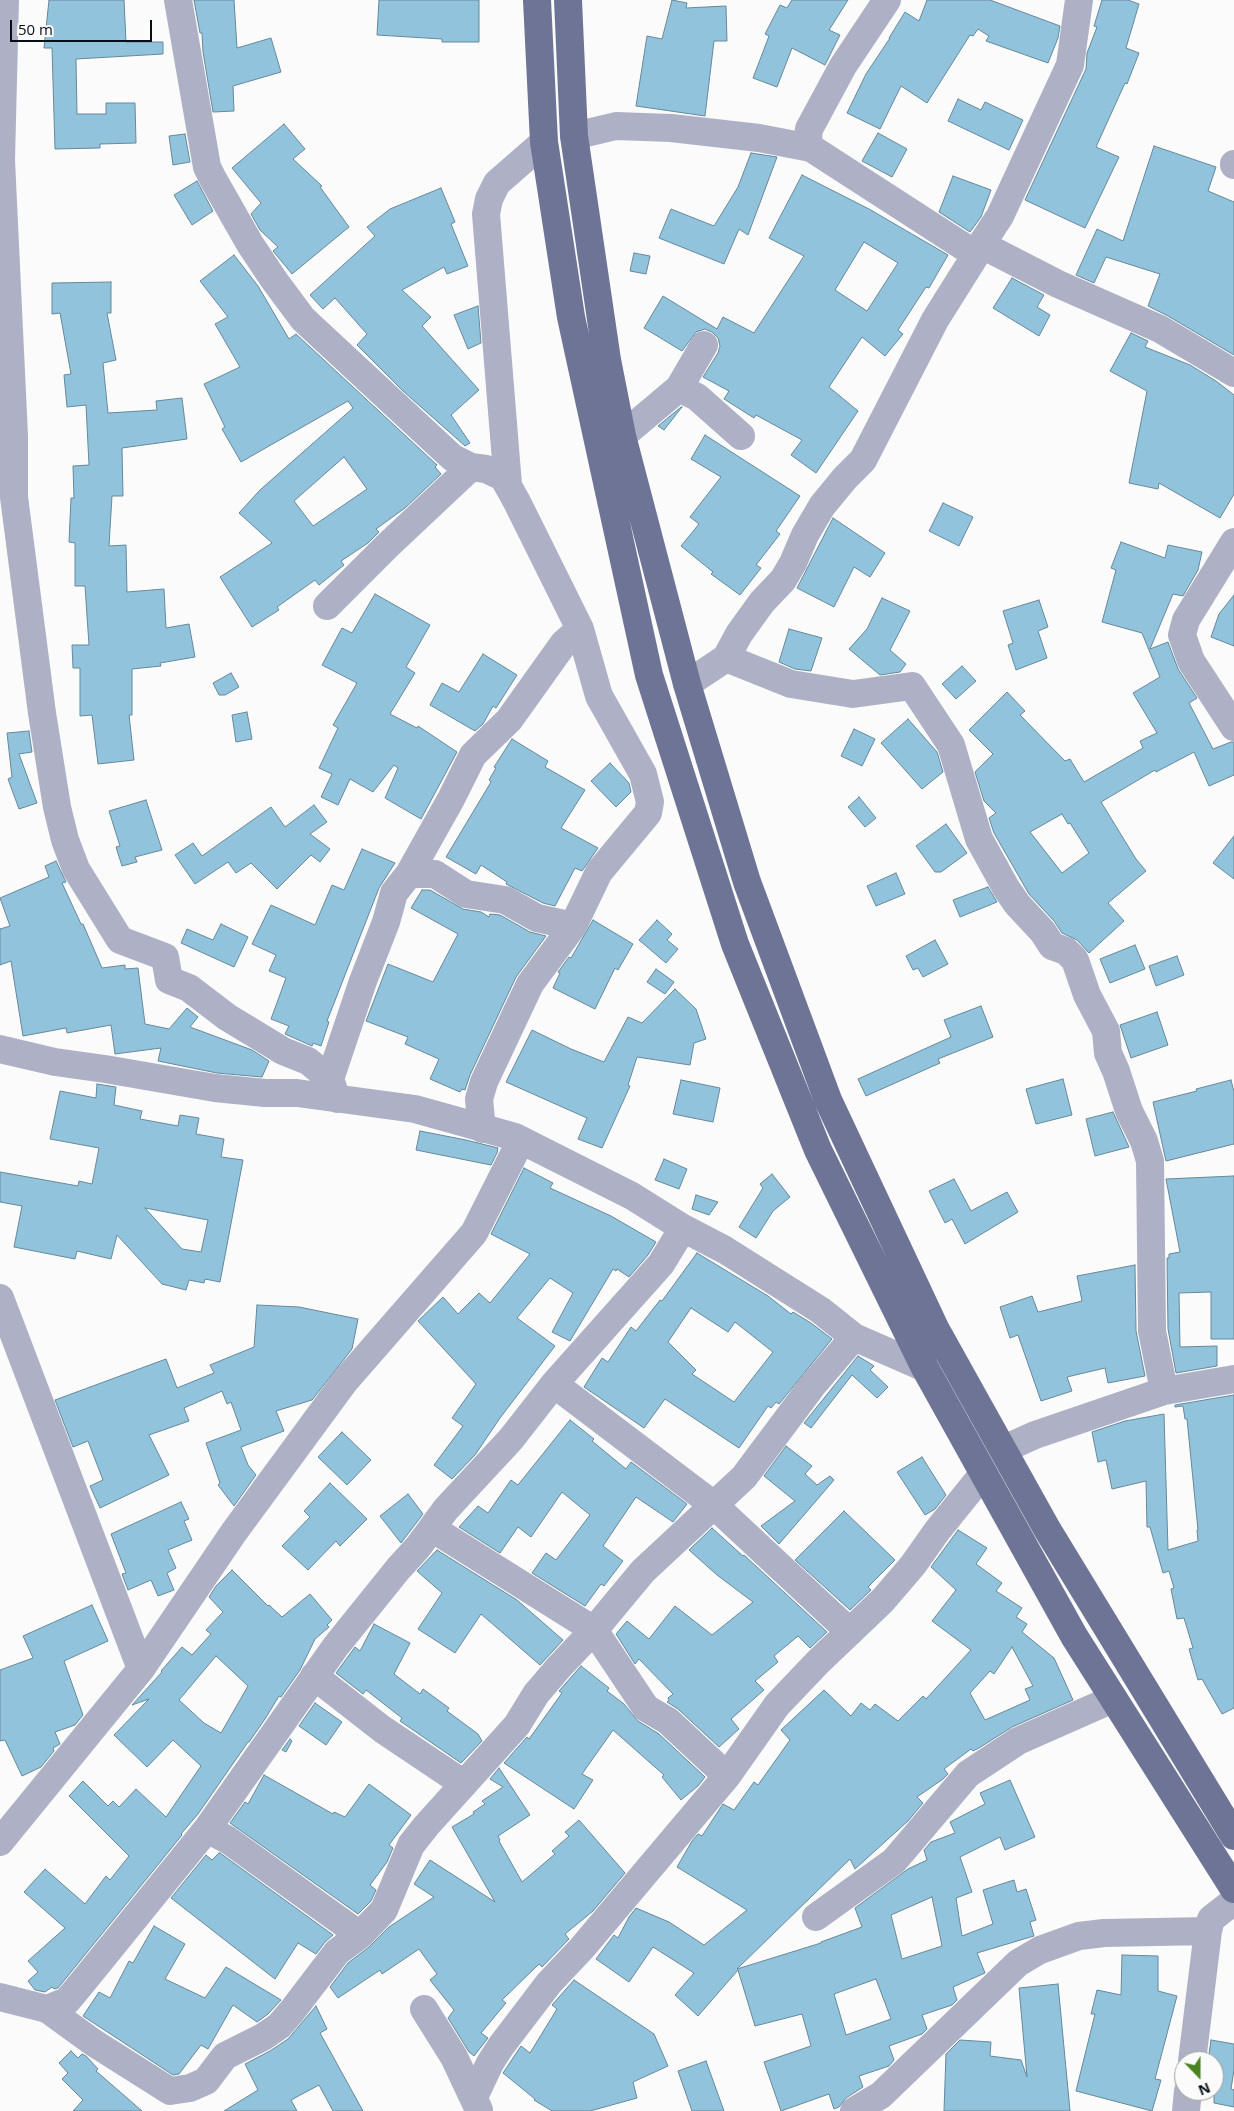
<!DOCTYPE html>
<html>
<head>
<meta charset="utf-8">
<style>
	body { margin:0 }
	#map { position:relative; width:1234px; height:2111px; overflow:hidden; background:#fbfbfb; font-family:"Open Sans",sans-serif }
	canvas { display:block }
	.north { position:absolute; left:1174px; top:2051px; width:50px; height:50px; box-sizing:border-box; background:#fbfbfb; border:1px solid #999ca0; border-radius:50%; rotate:158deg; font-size:14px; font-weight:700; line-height:20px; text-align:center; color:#060e17 }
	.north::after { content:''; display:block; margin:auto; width:18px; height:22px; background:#488421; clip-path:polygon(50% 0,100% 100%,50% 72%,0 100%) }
	.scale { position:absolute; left:10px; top:20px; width:142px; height:22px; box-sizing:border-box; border:2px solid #060e17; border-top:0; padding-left:6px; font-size:15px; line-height:18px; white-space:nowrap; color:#060e17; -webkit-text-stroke:4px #fbfbfb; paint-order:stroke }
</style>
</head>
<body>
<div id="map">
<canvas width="1234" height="2111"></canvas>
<div class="north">N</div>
<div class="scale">50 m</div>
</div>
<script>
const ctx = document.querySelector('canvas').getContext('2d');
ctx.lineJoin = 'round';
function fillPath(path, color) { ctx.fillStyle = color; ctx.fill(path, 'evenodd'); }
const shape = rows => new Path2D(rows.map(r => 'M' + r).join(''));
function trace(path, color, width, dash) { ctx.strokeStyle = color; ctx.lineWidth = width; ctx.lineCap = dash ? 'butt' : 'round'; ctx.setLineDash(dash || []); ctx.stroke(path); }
const building = shape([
	[49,0,124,0,126,42,163,42,163,54,76,59,77,114,106,114,106,103,135,103,136,143,100,144,100,148,55,149,52,48,44,48,49,0],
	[194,0,234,0,237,48,271,38,281,72,233,86,234,111,213,112,203,52,202,33,200,33,194,0],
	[379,0,479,0,479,42,442,42,442,39,377,35,379,0],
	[672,0,687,3,686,8,726,6,727,41,714,41,705,116,636,106,647,36,662,39,672,0],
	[792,0,848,0,829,30,840,35,825,65,792,48,777,87,753,78,769,36,765,34,780,5,787,8,792,0],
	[927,0,990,0,1060,26,1058,38,1048,63,986,41,989,36,978,29,973,36,970,35,927,103,901,86,880,129,847,113,866,74,890,38,889,38,905,12,919,21,927,0],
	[1102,0,1128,0,1139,4,1126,48,1139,53,1127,84,1125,83,1096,147,1119,157,1085,228,1025,200,1086,69,1087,53,1097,27,1094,26,1102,0],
	[958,99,981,110,985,102,1023,120,1009,150,948,121,958,99],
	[284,124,305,149,293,159,322,186,320,187,349,227,292,274,273,251,278,247,260,230,251,214,261,203,232,168,284,124],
	[878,133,907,149,892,177,862,161,878,133],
	[185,134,190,162,173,165,169,136,185,134],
	[1154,146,1216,167,1208,191,1234,202,1234,355,1168,316,1148,306,1160,274,1106,257,1094,283,1076,275,1097,229,1123,241,1154,146],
	[751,153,777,157,748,235,739,229,724,264,659,238,671,209,714,226,738,187,751,153],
	[802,175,869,209,948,255,929,288,926,287,898,330,903,334,885,356,862,337,829,387,858,411,816,473,791,455,802,440,756,415,754,418,724,399,729,391,703,377,718,353,720,346,718,338,712,332,705,329,696,332,682,351,644,328,663,296,717,329,723,317,754,333,804,256,769,238,802,175],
	[864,242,898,263,867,311,835,290,864,242],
	[953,176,991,190,981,217,970,232,939,212,953,176],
	[197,181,213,211,192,225,174,195,197,181],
	[441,188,455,222,451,224,468,266,447,274,444,267,402,290,431,317,422,326,479,390,451,415,470,443,465,446,403,391,357,345,367,334,335,298,323,309,310,295,375,236,367,227,390,209,441,188],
	[634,253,650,256,646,274,630,271,634,253],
	[234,255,258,286,289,339,296,334,437,465,435,467,441,474,405,508,376,529,379,532,368,543,341,561,344,565,319,585,315,580,277,607,279,610,252,627,220,577,272,543,239,513,260,490,353,408,348,401,241,462,222,429,225,427,204,384,240,367,215,324,228,317,200,281,234,255],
	[344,457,367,489,313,526,294,501,344,457],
	[1012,278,1044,295,1037,307,1050,315,1039,336,993,308,1012,278],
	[111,282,111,313,107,313,116,360,103,363,108,413,157,410,156,401,182,398,187,439,122,448,123,496,112,496,109,546,126,545,127,592,164,589,166,628,189,624,195,657,160,663,161,666,132,669,132,715,129,715,134,760,98,764,92,715,80,716,80,668,73,668,72,645,89,645,85,586,75,586,75,543,69,542,71,498,74,498,73,466,89,465,86,405,67,407,64,375,71,374,60,313,52,314,52,283,111,282],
	[478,306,481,343,468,349,454,315,478,306],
	[1131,333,1148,341,1145,347,1190,365,1216,381,1234,395,1234,494,1220,518,1159,483,1158,489,1129,483,1147,391,1110,371,1131,333],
	[682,407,664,430,658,426,681,407,682,407],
	[705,435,800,496,776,531,780,534,756,565,761,568,740,595,711,574,713,572,681,546,699,524,690,517,721,477,691,459,705,435],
	[943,503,973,517,959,546,929,531,943,503],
	[833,518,885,553,870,577,854,567,834,607,797,588,833,518],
	[1121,542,1165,558,1168,545,1202,552,1198,570,1183,596,1173,594,1150,649,1168,642,1178,669,1197,698,1189,703,1213,749,1231,742,1234,742,1234,775,1209,786,1194,752,1156,772,1155,770,1101,802,1136,859,1146,871,1108,903,1124,921,1089,953,1077,940,1062,933,1054,921,1029,894,994,833,989,818,996,813,984,801,975,772,993,754,969,730,1007,692,1025,711,1020,715,1065,761,1070,759,1084,782,1143,748,1140,741,1157,733,1133,693,1160,677,1142,633,1102,622,1116,570,1111,568,1121,542],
	[1062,814,1068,824,1070,823,1089,853,1062,873,1030,832,1062,814],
	[375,594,430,625,406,667,415,673,390,714,417,728,418,726,457,752,421,819,385,798,398,768,394,765,373,792,350,779,338,805,321,797,332,774,319,768,338,728,333,725,357,683,322,665,342,628,352,633,375,594],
	[1234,595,1234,646,1211,637,1219,614,1234,595],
	[882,598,910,611,890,650,906,664,900,672,880,675,849,649,867,629,882,598],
	[1039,600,1048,627,1038,631,1047,658,1016,670,1008,645,1013,643,1003,611,1039,600],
	[789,629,822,638,811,671,795,669,779,662,789,629],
	[483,654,517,675,496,708,493,706,483,724,475,731,430,705,442,683,459,692,483,654],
	[962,666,976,681,956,699,942,684,962,666],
	[231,673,239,687,225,695,219,695,213,683,231,673],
	[247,712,252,739,236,742,232,715,247,712],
	[908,719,937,752,943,772,922,789,881,743,908,719],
	[854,729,875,739,862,766,841,756,854,729],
	[29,731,32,752,19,754,37,803,19,809,8,779,12,777,7,733,29,731],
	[512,739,548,761,545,767,585,790,561,828,598,848,582,871,575,868,555,906,543,903,506,884,507,882,481,865,476,874,446,857,491,782,489,780,496,768,494,767,512,739],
	[610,763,629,783,631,792,616,807,591,781,610,763],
	[859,797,876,818,865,827,848,807,859,797],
	[146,800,162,850,135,857,137,862,122,866,116,847,120,846,109,811,146,800],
	[314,805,327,822,310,834,330,849,320,862,311,855,277,889,251,863,236,873,228,862,195,884,175,855,193,843,202,856,271,807,285,827,314,805],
	[946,824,967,853,941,872,935,872,916,846,946,824],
	[1234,836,1234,879,1213,863,1234,836],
	[362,849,395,863,379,888,327,1021,329,1022,321,1046,313,1043,312,1046,285,1034,289,1026,271,1019,286,978,269,971,276,955,252,944,271,905,315,925,332,885,344,890,362,849],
	[56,861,66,882,62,883,81,924,83,924,102,968,125,965,125,969,138,968,145,1024,169,1029,187,1008,198,1017,190,1027,252,1050,269,1061,262,1077,217,1073,158,1061,161,1048,115,1054,111,1025,67,1033,66,1028,23,1036,11,961,0,965,0,929,10,926,0,898,49,877,45,866,56,861],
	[896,873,905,894,876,906,867,886,896,873],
	[988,887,997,902,960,917,953,900,988,887],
	[422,890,430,890,463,909,481,912,489,917,490,914,500,915,530,932,546,936,516,977,470,1075,465,1090,462,1089,460,1092,430,1079,439,1059,405,1044,408,1037,366,1021,388,964,433,982,458,934,411,908,422,890],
	[593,920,633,944,618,970,615,968,595,1009,553,988,560,973,558,972,569,957,571,958,593,920],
	[657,920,672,934,667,940,678,949,666,963,639,940,657,920],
	[221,924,248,937,234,967,181,943,187,929,213,940,221,924],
	[935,940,948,964,923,977,918,968,913,970,906,956,935,940],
	[1135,945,1145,969,1110,983,1100,959,1135,945],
	[1177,956,1184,975,1156,986,1149,966,1177,956],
	[656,969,674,982,665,994,647,982,656,969],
	[675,989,696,1009,706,1039,694,1043,690,1065,637,1057,628,1085,630,1086,602,1148,578,1139,587,1118,506,1082,532,1030,571,1049,604,1062,628,1017,642,1023,675,989],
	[981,1006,993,1037,938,1059,940,1063,866,1096,858,1079,951,1037,944,1020,981,1006],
	[1157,1012,1168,1045,1131,1058,1120,1025,1157,1012],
	[1063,1079,1072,1115,1036,1124,1026,1089,1063,1079],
	[681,1080,720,1088,713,1122,673,1114,681,1080],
	[1231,1080,1234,1092,1234,1144,1166,1161,1153,1102,1197,1091,1196,1089,1231,1080],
	[97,1084,116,1087,114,1105,142,1111,140,1119,178,1126,180,1115,199,1118,196,1134,224,1139,221,1157,243,1160,220,1282,205,1279,204,1283,189,1280,186,1290,162,1284,117,1235,111,1259,77,1251,75,1259,14,1247,22,1206,0,1202,0,1172,78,1186,79,1181,92,1184,99,1148,50,1139,60,1091,96,1098,97,1084],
	[145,1208,208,1220,201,1252,182,1249,145,1208],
	[1113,1112,1129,1147,1095,1156,1086,1119,1113,1112],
	[420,1131,466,1140,498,1148,497,1153,491,1165,416,1150,420,1131],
	[664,1159,687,1169,679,1189,655,1180,664,1159],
	[524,1168,553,1183,550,1188,611,1216,656,1242,648,1255,629,1277,617,1269,616,1271,613,1269,570,1341,552,1332,573,1293,550,1278,517,1318,555,1346,500,1418,475,1455,452,1479,434,1465,463,1426,452,1418,476,1384,418,1321,443,1297,458,1314,479,1293,490,1303,530,1254,491,1234,524,1168],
	[772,1174,790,1197,773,1211,756,1238,739,1227,763,1188,760,1184,772,1174],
	[1234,1176,1234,1339,1211,1339,1211,1292,1179,1293,1180,1347,1217,1346,1217,1366,1176,1373,1168,1329,1167,1258,1169,1258,1169,1254,1180,1252,1166,1179,1234,1176],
	[954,1179,971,1211,1007,1192,1018,1212,965,1244,952,1219,945,1223,929,1191,954,1179],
	[696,1195,718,1202,709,1215,692,1209,696,1195],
	[697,1253,768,1296,791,1314,793,1312,811,1323,832,1339,779,1404,776,1402,771,1408,768,1406,739,1448,665,1399,644,1428,584,1387,602,1358,608,1362,631,1327,636,1331,660,1300,662,1301,697,1253],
	[691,1308,728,1332,735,1322,773,1352,734,1402,692,1374,696,1370,668,1342,691,1308],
	[1135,1265,1136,1331,1145,1376,1108,1383,1105,1368,1067,1377,1072,1391,1041,1401,1018,1335,1010,1338,1000,1307,1032,1296,1038,1312,1082,1301,1077,1276,1135,1265],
	[257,1305,299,1307,358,1319,352,1349,312,1400,276,1411,284,1431,241,1447,248,1465,256,1475,234,1506,218,1485,220,1483,206,1443,241,1430,231,1402,227,1404,222,1391,184,1408,189,1421,149,1435,169,1475,100,1508,90,1486,103,1480,88,1441,73,1447,55,1400,166,1359,177,1388,214,1373,210,1365,254,1347,257,1305],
	[858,1356,874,1366,870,1370,888,1387,877,1398,852,1375,811,1428,804,1423,858,1356],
	[1234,1395,1234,1708,1222,1714,1202,1679,1198,1680,1189,1649,1193,1648,1184,1618,1177,1619,1171,1589,1174,1588,1169,1571,1163,1573,1150,1527,1147,1527,1146,1481,1112,1489,1106,1460,1098,1462,1092,1432,1125,1421,1164,1414,1168,1550,1198,1541,1197,1530,1198,1530,1187,1419,1185,1419,1183,1406,1175,1407,1175,1405,1234,1395],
	[570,1420,594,1439,592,1441,626,1469,631,1462,687,1504,673,1522,636,1497,603,1546,623,1561,604,1586,601,1584,585,1606,532,1573,546,1553,556,1560,590,1515,562,1492,531,1537,518,1527,500,1553,459,1527,478,1506,488,1513,511,1480,518,1485,570,1420],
	[342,1432,371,1460,347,1485,318,1457,342,1432],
	[786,1446,812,1466,805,1474,817,1485,830,1476,834,1480,779,1544,761,1526,795,1501,764,1476,786,1446],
	[922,1457,946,1495,935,1509,925,1515,897,1472,922,1457],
	[330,1483,367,1519,340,1546,336,1541,308,1570,282,1546,310,1517,304,1511,330,1483],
	[408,1494,423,1514,401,1543,380,1516,408,1494],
	[181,1502,189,1519,184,1521,192,1540,168,1550,176,1568,167,1573,174,1590,158,1596,151,1580,128,1590,122,1574,126,1573,111,1534,181,1502],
	[844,1511,895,1560,868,1587,871,1590,850,1610,795,1560,844,1511],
	[712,1528,743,1556,744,1555,827,1632,810,1648,798,1636,774,1656,778,1662,755,1681,764,1690,731,1719,739,1729,719,1747,678,1709,667,1702,669,1700,668,1698,673,1694,639,1659,635,1664,616,1634,627,1621,649,1639,675,1606,712,1635,753,1602,717,1575,689,1550,712,1528],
	[958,1530,987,1548,976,1564,1002,1583,996,1591,1022,1608,1016,1617,1027,1624,1022,1632,1054,1658,1073,1700,1012,1727,979,1748,973,1751,971,1749,944,1769,948,1774,943,1779,917,1797,923,1803,908,1821,855,1869,850,1859,737,1969,821,1943,821,1942,862,1927,855,1908,908,1869,927,1860,924,1850,931,1842,955,1833,950,1822,985,1804,980,1793,1010,1780,1035,1837,1005,1850,1000,1837,960,1857,972,1892,956,1898,962,1936,993,1924,983,1890,1014,1880,1017,1892,1026,1889,1036,1920,1030,1922,1034,1936,977,1953,985,1973,953,1987,957,2000,952,2005,922,2015,927,2029,922,2034,889,2046,894,2060,889,2066,859,2076,863,2087,846,2098,839,2107,834,2109,829,2094,781,2111,764,2062,811,2046,802,2014,755,2026,738,1970,698,2016,675,1995,694,1973,653,1947,629,1982,596,1959,614,1935,618,1938,629,1917,636,1908,669,1922,704,1945,747,1910,677,1867,692,1841,698,1834,702,1836,723,1804,734,1810,754,1782,758,1785,790,1740,781,1730,824,1690,851,1716,861,1703,870,1710,875,1704,898,1721,923,1696,926,1699,971,1650,932,1621,956,1590,931,1567,958,1530],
	[1012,1647,1033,1686,1025,1689,1030,1700,985,1720,970,1693,990,1671,994,1674,1012,1647],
	[932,1897,942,1946,902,1959,891,1915,932,1897],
	[876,1979,891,2019,846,2035,834,1994,876,1979],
	[437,1550,517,1600,563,1640,540,1665,481,1614,455,1653,418,1629,442,1593,417,1571,437,1550],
	[232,1570,268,1606,269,1605,282,1617,310,1594,332,1620,327,1625,329,1627,315,1639,300,1670,281,1697,279,1696,265,1719,249,1742,248,1742,198,1814,181,1834,182,1835,58,1988,54,1989,52,1987,45,1992,35,1990,28,1981,38,1972,28,1961,65,1928,24,1892,45,1869,85,1904,106,1876,110,1880,129,1856,69,1796,83,1781,108,1806,113,1801,119,1807,136,1789,166,1817,201,1766,173,1740,147,1767,114,1735,149,1699,132,1705,162,1672,161,1671,182,1647,192,1655,211,1634,206,1630,223,1612,209,1597,216,1586,232,1570],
	[216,1656,248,1686,221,1733,204,1723,179,1700,216,1656],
	[92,1605,108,1641,64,1661,83,1715,75,1725,55,1732,60,1744,53,1748,54,1751,41,1767,22,1776,5,1740,0,1741,0,1670,33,1658,23,1636,92,1605],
	[374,1624,410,1643,394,1674,420,1694,423,1689,449,1708,447,1711,478,1734,482,1741,461,1763,400,1721,402,1718,366,1690,363,1694,336,1673,355,1647,360,1651,374,1624],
	[581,1666,609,1688,607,1691,624,1704,638,1721,659,1734,705,1777,698,1786,681,1800,662,1777,664,1775,613,1730,582,1774,593,1780,574,1809,504,1763,527,1737,529,1739,562,1693,559,1691,581,1666],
	[315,1703,342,1722,326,1745,299,1726,315,1703],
	[290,1739,292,1741,286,1752,282,1750,290,1739],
	[499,1768,530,1815,498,1836,500,1840,499,1841,522,1882,555,1854,552,1851,569,1836,565,1832,579,1820,625,1873,593,1911,565,1934,569,1939,542,1967,539,1964,502,2000,506,2003,481,2033,488,2038,474,2056,469,2052,448,2018,454,2010,430,1980,437,1974,419,1949,382,1974,380,1970,338,1998,330,1987,348,1963,369,1947,389,1927,434,1897,414,1884,430,1860,495,1902,452,1827,474,1814,473,1812,485,1804,482,1801,503,1787,490,1779,499,1768],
	[264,1775,333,1814,334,1812,345,1817,369,1784,411,1815,389,1845,393,1848,387,1862,370,1885,376,1890,371,1901,358,1914,230,1823,245,1802,248,1804,264,1775],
	[219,1853,220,1853,333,1935,325,1942,316,1954,298,1943,275,1979,171,1898,206,1855,212,1860,219,1853],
	[154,1926,185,1944,165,1979,205,1998,226,1967,281,2000,268,2014,257,2022,233,2005,208,2049,201,2045,179,2074,173,2075,83,2016,99,1992,110,1998,129,1961,133,1963,154,1926],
	[1122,1955,1158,1956,1158,1991,1177,1996,1155,2079,1161,2080,1152,2111,1076,2091,1095,2014,1091,2014,1097,1990,1121,1995,1122,1955],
	[574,1980,654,2034,668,2066,633,2082,637,2098,590,2111,552,2111,534,2100,535,2099,503,2073,521,2046,530,2053,557,2009,552,2005,574,1980],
	[1058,1984,1070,2111,944,2111,946,2054,960,2040,991,2042,990,2056,1021,2060,1027,2077,1019,1988,1058,1984],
	[316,2006,327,2029,320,2033,363,2111,333,2111,319,2085,291,2100,297,2111,224,2111,258,2090,245,2064,270,2051,288,2039,316,2006],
	[1211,2040,1234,2044,1234,2070,1231,2089,1234,2090,1234,2107,1214,2103,1214,2061,1208,2061,1211,2040],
	[71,2051,78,2058,82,2054,86,2056,98,2069,96,2071,142,2111,73,2111,83,2100,62,2079,68,2073,59,2063,71,2051],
	[706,2061,724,2111,692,2111,678,2071,706,2061]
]);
fillPath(building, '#92c3dc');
trace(building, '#65899a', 1);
trace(shape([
	[5,0,1,160,14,436,14,497,42,713,57,807,65,840,76,869,120,940,165,957,169,980,189,988,227,1017,283,1051,308,1061,330,1079,337,1099],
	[178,0,207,167,213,179,250,244,274,280,303,319,442,448,453,458,471,467,486,469,503,477,517,502,580,629,599,696,643,774,650,802,648,813,599,872,573,926,530,984,484,1082,479,1099,482,1129],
	[887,0,843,66,809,129,808,140,811,148,975,254,1000,216,1070,65,1079,0],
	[574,136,616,126,671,128,759,138,811,148],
	[1234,164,1234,165],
	[679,388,697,397,741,436],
	[622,436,679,388,704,345],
	[508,485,486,214,489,199,497,183,544,142],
	[1234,542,1186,620,1182,635,1191,661,1234,727],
	[327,606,387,546,471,467],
	[726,658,791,684,853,694,912,686,951,745,979,839,1006,888,1017,904,1043,932,1052,946,1066,951,1075,960,1087,995,1106,1031,1108,1053,1116,1071,1129,1111,1144,1141,1150,1161,1152,1331,1164,1391],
	[687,684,726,658,739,634,762,602,783,580,793,563,805,535,822,506,845,478,863,460,935,320,982,245,1058,284,1160,329,1234,373],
	[409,874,451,799,473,755,509,720,564,643,580,629],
	[0,1049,55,1062,105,1069,215,1088,265,1093,297,1093,415,1109,515,1137,632,1196,683,1228,725,1250,820,1310,854,1337,925,1368],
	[330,1079,363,981,386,922,394,893,409,874,435,874,466,894,505,900,537,918,573,926],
	[0,1298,141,1669],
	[554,1384,715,1506,850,1632],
	[1004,1449,1035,1435,1164,1391,1234,1379],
	[433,1529,594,1630,646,1708,668,1721,727,1776],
	[314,1676,382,1729,464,1784],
	[207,1829,228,1840,360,1935],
	[0,1842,141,1669,234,1532,345,1381,474,1233,521,1140],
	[816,1917,894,1861,968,1774,1018,1741,1113,1699],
	[0,1997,47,2009,94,2043,170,2091,190,2088,206,2081,225,2056,263,2037,279,2026,292,2011,337,1952,360,1935,384,1910,411,1845,426,1826,517,1725,536,1694,559,1667,594,1630,643,1571,744,1477,812,1386,854,1337],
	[47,2009,67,2001,82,1983,207,1829,336,1646,398,1569,418,1547,446,1509,511,1439,554,1384,661,1264,683,1228],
	[424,2009,454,2057,479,2110],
	[1192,2061,1208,1931,1211,1919,1234,1901],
	[474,2097,490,2063,501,2046,549,1983,582,1948,727,1776,777,1705,818,1662,883,1600,913,1565,937,1531,983,1474],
	[854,2111,881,2095,1018,1963,1040,1950,1079,1936,1104,1933,1208,1931],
	[1186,2111,1188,2091]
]), '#aeb1c5', 28);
trace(shape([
	[537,0,544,142,571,317,649,675,735,944,818,1150,925,1368,1074,1636,1234,1889],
	[568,0,574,136,607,360,622,436,687,684,747,882,828,1100,935,1328,1047,1529,1234,1836]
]), '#6e7496', 28);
</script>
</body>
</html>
